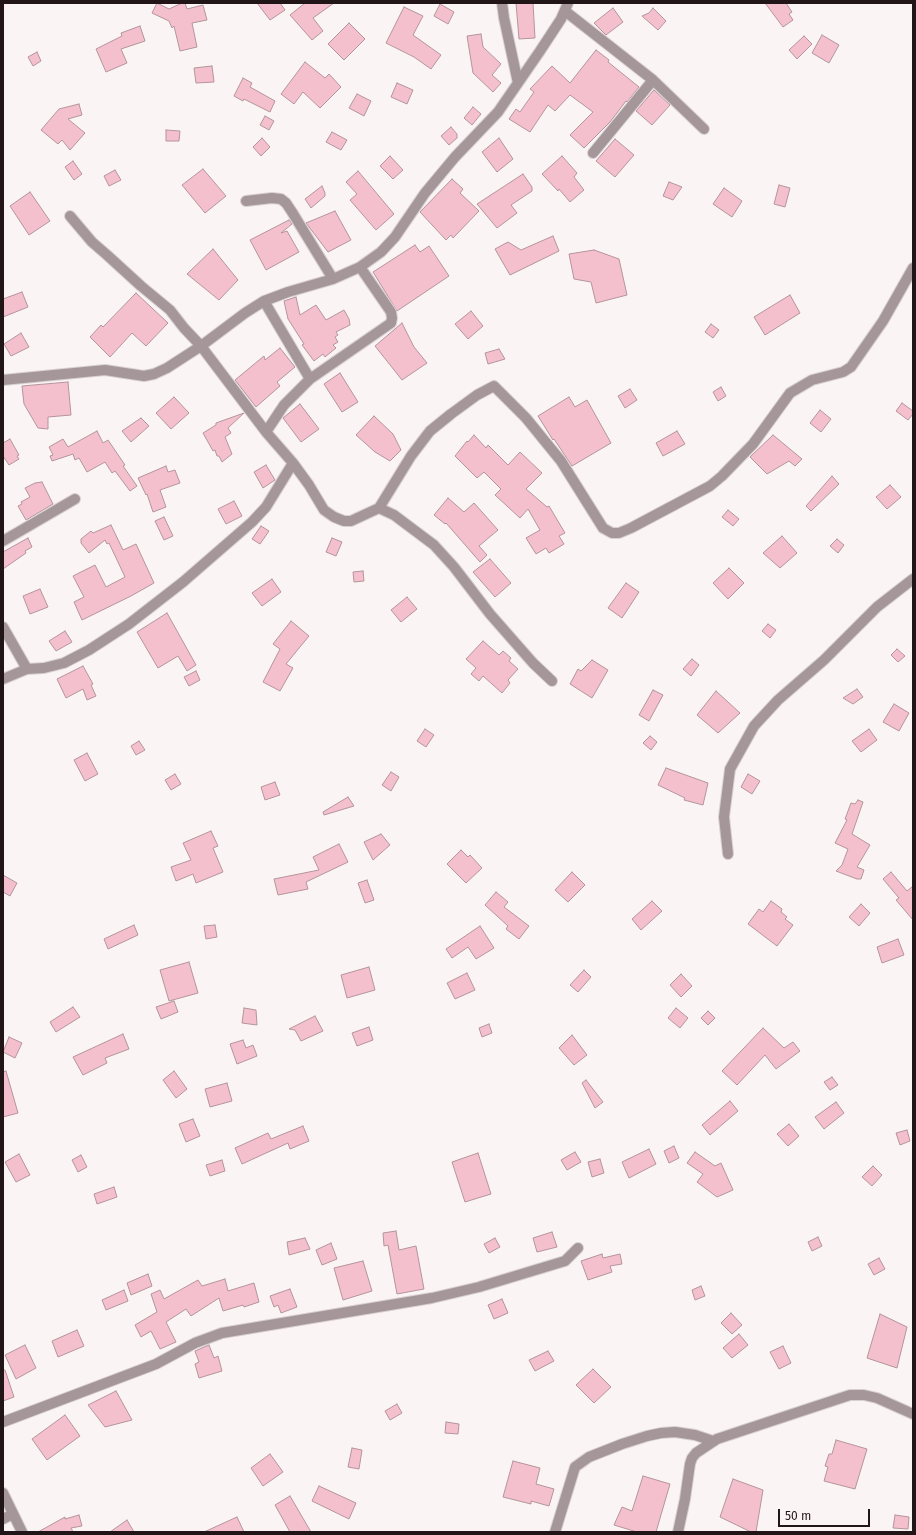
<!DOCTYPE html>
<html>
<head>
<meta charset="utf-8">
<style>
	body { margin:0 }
	#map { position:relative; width:916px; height:1535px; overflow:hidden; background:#fbf4f5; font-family:"Fira Sans",sans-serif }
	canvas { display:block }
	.frame { position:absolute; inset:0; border:4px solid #211518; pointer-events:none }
	.scale { position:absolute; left:778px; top:1509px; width:92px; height:18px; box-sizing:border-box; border:2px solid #211518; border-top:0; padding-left:5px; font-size:12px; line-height:14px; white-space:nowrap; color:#211518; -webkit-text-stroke:3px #fbf4f5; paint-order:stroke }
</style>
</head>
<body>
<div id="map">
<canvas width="916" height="1535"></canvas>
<div class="frame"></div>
<div class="scale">50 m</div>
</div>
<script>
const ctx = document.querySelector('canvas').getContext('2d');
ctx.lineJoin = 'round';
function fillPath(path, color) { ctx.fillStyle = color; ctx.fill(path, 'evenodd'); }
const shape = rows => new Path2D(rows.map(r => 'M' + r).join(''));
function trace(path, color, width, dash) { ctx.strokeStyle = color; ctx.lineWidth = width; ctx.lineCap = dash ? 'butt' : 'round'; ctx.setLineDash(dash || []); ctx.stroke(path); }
const building = shape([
	[157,3,169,9,182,3,185,3,187,9,203,5,207,20,192,23,197,47,180,51,174,26,172,28,169,21,152,13,157,3],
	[257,3,280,3,285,10,270,20,257,3],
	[305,3,334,3,313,18,323,31,312,40,290,15,305,3],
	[516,3,533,3,535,38,519,39,516,3],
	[765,3,786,3,792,12,789,14,793,20,783,27,765,3],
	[440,4,454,12,448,24,434,16,440,4],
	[404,7,423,16,413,35,441,55,431,69,414,57,386,43,404,7],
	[613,8,623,22,606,35,594,23,613,8],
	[653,8,666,21,658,30,642,16,649,13,653,8],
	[349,23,365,39,344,60,328,44,349,23],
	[140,26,145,41,121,49,127,63,106,72,96,49,122,36,121,33,140,26],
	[481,34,483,47,501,64,492,75,501,83,493,92,473,73,467,36,481,34],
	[822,35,839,45,829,63,812,53,822,35],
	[804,36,812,44,797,59,789,50,804,36],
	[596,50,609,60,608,62,639,87,627,102,626,101,610,122,584,148,570,135,593,112,570,95,555,111,548,105,530,132,509,119,516,109,520,112,534,92,530,89,552,66,570,83,596,50],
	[37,52,41,61,33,66,28,57,37,52],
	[305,62,325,78,329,74,341,87,320,108,303,92,294,104,281,94,305,62],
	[212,66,214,82,196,83,194,68,212,66],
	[243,78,252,83,250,87,275,101,270,112,244,99,243,101,234,96,243,78],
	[397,83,413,90,407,104,391,97,397,83],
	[654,90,670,105,652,125,636,111,654,90],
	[357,94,371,101,364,116,349,108,357,94],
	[79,104,82,115,68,119,85,133,70,150,62,140,58,144,41,130,59,109,79,104],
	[473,107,481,114,472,125,464,118,473,107],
	[265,116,274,121,269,130,260,125,265,116],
	[451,127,457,134,457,138,449,145,441,136,451,127],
	[166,130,180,131,179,141,166,141,166,130],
	[332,132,347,140,341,150,326,142,332,132],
	[262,138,270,147,261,156,253,147,262,138],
	[499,138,513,159,497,172,482,152,499,138],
	[615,139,634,155,615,177,596,161,615,139],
	[390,156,403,170,393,179,380,166,390,156],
	[562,156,577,173,574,177,584,190,570,202,559,189,558,191,542,174,562,156],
	[73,161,82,174,74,180,65,167,73,161],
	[203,169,226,196,205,213,182,185,203,169],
	[115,170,121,180,109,186,104,176,115,170],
	[358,171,394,214,376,230,350,200,357,194,346,182,358,171],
	[523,174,532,187,532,191,511,205,517,213,497,228,477,204,523,174],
	[452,179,463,189,460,193,479,211,453,238,451,235,446,240,420,212,452,179],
	[669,182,682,187,673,200,663,196,669,182],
	[779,185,790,188,785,207,774,204,779,185],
	[322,186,325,193,325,196,311,208,305,199,322,186],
	[724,188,742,201,732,217,713,204,724,188],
	[30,192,50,221,29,235,10,206,30,192],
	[335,211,351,240,328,252,306,223,335,211],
	[289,220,292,224,281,233,287,231,299,252,266,270,250,240,289,220],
	[553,236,559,251,510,275,495,249,508,242,521,250,553,236],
	[415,245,420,252,429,246,449,276,397,311,373,272,415,245],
	[213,249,238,280,219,300,187,274,213,249],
	[594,250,619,259,627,295,596,303,591,282,574,279,569,254,594,250],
	[22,292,28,307,3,317,3,299,22,292],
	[136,293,168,323,146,346,132,333,110,357,90,337,101,325,103,327,136,293],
	[790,295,800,313,765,335,754,317,790,295],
	[296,297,300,315,316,305,326,320,344,310,349,319,350,325,336,332,338,335,335,337,338,342,333,345,336,348,325,357,323,354,314,361,302,345,304,344,288,319,284,301,296,297],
	[471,311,483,326,468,339,455,324,471,311],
	[402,323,414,347,427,363,402,380,375,346,402,323],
	[711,324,719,330,713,338,705,332,711,324],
	[21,333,29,347,11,356,4,344,21,333],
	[280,348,295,367,277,382,280,386,256,407,235,380,264,356,265,360,280,348],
	[499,349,505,359,488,364,485,353,499,349],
	[340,373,358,402,342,412,324,384,340,373],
	[68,382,71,415,48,417,48,429,38,428,24,404,22,386,68,382],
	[721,387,726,396,718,401,713,392,721,387],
	[630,389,637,400,625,408,618,396,630,389],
	[174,397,189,413,171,429,156,413,174,397],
	[569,397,575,407,587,400,611,443,572,466,554,439,553,440,538,416,569,397],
	[902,403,913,411,913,414,908,420,896,411,902,403],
	[300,404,319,429,301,442,283,418,300,404],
	[820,410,831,419,821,432,810,423,820,410],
	[244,413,228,428,231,433,225,437,232,454,222,462,219,456,217,456,215,450,213,451,203,433,216,425,216,423,244,413],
	[374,416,393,434,401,450,390,461,375,452,356,435,374,416],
	[141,418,149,426,131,442,122,431,141,418],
	[97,431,103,443,108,440,125,465,123,466,137,486,130,491,115,471,112,473,105,462,87,472,79,458,75,460,73,454,52,461,50,456,53,455,49,447,63,439,68,447,97,431],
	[677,431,685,444,663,456,656,443,677,431],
	[474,435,486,448,488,445,508,465,520,452,542,473,526,489,547,507,549,506,565,533,559,536,564,544,549,553,546,548,536,554,526,538,540,530,528,509,520,518,495,495,501,489,484,472,477,478,455,456,467,441,468,442,474,435],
	[773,435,802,459,795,466,789,461,767,474,750,457,773,435],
	[10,439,19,455,17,456,19,459,9,465,3,456,3,443,10,439],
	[266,465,275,480,263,488,254,472,266,465],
	[166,466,168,472,175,470,180,483,160,490,166,507,153,512,147,494,146,495,138,478,166,466],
	[832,476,839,484,811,511,806,506,832,476],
	[42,482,53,504,26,520,18,506,22,504,21,502,30,497,25,488,35,483,42,482],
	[890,485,901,497,887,509,876,497,890,485],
	[448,498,464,512,474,503,498,530,479,546,487,555,480,562,446,523,445,524,434,515,448,498],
	[234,501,242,516,226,524,218,509,234,501],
	[728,510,739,519,733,526,722,517,728,510],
	[164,517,173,536,164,540,155,521,164,517],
	[111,525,123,550,136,544,154,583,131,596,82,620,74,602,84,597,73,576,95,565,106,587,125,577,109,543,107,544,105,540,89,553,81,543,81,539,91,531,93,533,111,525],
	[261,526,269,531,260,544,252,539,261,526],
	[782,536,797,553,780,568,763,553,782,536],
	[28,538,32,547,25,551,26,553,3,569,3,552,28,538],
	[332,538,342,542,336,556,326,552,332,538],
	[837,539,844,545,838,553,830,546,837,539],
	[490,559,511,583,495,597,473,572,490,559],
	[729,568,744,583,728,599,713,583,729,568],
	[363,571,364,581,354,582,353,572,363,571],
	[272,579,281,592,262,606,252,593,272,579],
	[626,583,639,592,622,618,608,608,626,583],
	[40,589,48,607,30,614,23,596,40,589],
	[407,597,417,609,401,622,391,610,407,597],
	[167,613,196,665,187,671,178,656,158,668,137,632,167,613],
	[291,621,309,636,286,664,293,668,280,691,263,682,280,649,273,644,291,621],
	[768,624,776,630,770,638,762,631,768,624],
	[65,631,72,642,56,651,49,641,65,631],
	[483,641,499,655,503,651,511,658,509,661,518,669,508,680,510,683,502,693,483,676,479,681,471,674,476,668,466,659,483,641],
	[897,649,905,656,898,662,891,655,897,649],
	[692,659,699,665,691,676,683,669,692,659],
	[592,660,608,670,592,698,570,684,578,669,581,671,592,660],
	[83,666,93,684,91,685,96,696,87,700,83,689,66,698,57,679,83,666],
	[196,671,200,680,189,686,184,677,196,671],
	[857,689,863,697,853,704,843,698,857,689],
	[653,690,663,695,649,721,639,715,653,690],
	[716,691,740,713,718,733,697,715,716,691],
	[894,704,909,713,899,731,883,722,894,704],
	[425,729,434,735,426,747,417,741,425,729],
	[869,729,877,740,861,752,852,741,869,729],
	[650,736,657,742,651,750,643,743,650,736],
	[139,741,145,750,136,755,131,746,139,741],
	[87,753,98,774,85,781,74,760,87,753],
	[666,768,708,783,703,805,684,800,685,798,658,785,666,768],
	[391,772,399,777,391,791,382,785,391,772],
	[175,774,181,784,171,790,165,780,175,774],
	[748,774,760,781,752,794,741,787,748,774],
	[275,782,280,795,265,800,261,787,275,782],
	[348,797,354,806,324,815,323,812,348,797],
	[858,800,863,802,852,834,870,845,857,867,864,870,861,879,857,879,836,871,842,865,848,849,835,843,847,820,845,819,851,803,855,804,858,800],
	[211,831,218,846,213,848,223,872,196,883,193,874,176,881,171,867,191,860,183,843,211,831],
	[381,834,390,845,373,860,364,842,381,834],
	[339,844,348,862,306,882,308,889,278,895,274,879,319,870,313,857,339,844],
	[461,850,468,857,470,855,482,868,466,883,447,864,461,850],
	[572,872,585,885,568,902,555,890,572,872],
	[891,872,907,891,913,886,913,920,896,900,899,898,883,879,891,872],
	[3,875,17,883,10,896,3,892,3,875],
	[367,880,374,900,365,903,358,883,367,880],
	[496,892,508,902,504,907,529,926,519,939,506,929,508,926,485,905,496,892],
	[652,901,662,911,641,930,632,919,652,901],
	[771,901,782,909,781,912,787,917,785,919,793,925,777,946,748,924,759,909,763,912,771,901],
	[861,904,870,913,859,926,849,917,861,904],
	[134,925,138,935,108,949,104,939,134,925],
	[215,925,217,937,206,939,204,926,215,925],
	[480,926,494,948,476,959,468,947,452,958,446,949,480,926],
	[898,939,904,955,882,963,877,947,898,939],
	[189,962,198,993,169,1001,160,970,189,962],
	[369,967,375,990,347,998,341,975,369,967],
	[584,970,591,977,578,992,570,985,584,970],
	[467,973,475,990,455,999,447,983,467,973],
	[681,974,692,986,681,997,670,985,681,974],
	[174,1001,178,1012,161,1019,156,1007,174,1001],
	[73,1007,80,1017,56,1032,50,1022,73,1007],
	[244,1008,256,1010,257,1025,242,1023,244,1008],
	[676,1008,688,1018,680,1028,668,1018,676,1008],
	[708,1011,715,1018,708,1025,701,1018,708,1011],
	[315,1016,323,1031,301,1041,295,1030,289,1029,315,1016],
	[489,1024,492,1033,482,1037,479,1028,489,1024],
	[369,1027,373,1040,357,1046,352,1033,369,1027],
	[763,1028,784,1048,793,1042,800,1051,776,1069,765,1055,737,1085,722,1071,763,1028],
	[123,1034,129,1049,105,1058,107,1063,83,1075,73,1057,123,1034],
	[572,1035,587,1055,574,1065,559,1048,572,1035],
	[9,1037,22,1043,15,1058,3,1052,9,1037],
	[243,1040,246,1048,253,1045,257,1056,237,1064,230,1044,243,1040],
	[6,1071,18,1113,3,1117,3,1072,6,1071],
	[174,1071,187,1089,176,1098,163,1080,174,1071],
	[832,1077,838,1085,830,1090,824,1082,832,1077],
	[586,1080,603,1102,595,1108,582,1083,586,1080],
	[227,1083,232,1101,210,1107,205,1089,227,1083],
	[730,1101,738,1111,710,1135,702,1125,730,1101],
	[836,1102,844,1113,824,1129,815,1117,836,1102],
	[193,1119,200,1136,186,1142,179,1124,193,1119],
	[789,1124,799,1136,788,1146,777,1134,789,1124],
	[303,1126,309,1141,290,1149,288,1143,242,1164,235,1148,268,1133,271,1139,303,1126],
	[907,1130,910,1141,900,1145,896,1133,907,1130],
	[674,1146,679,1158,669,1163,664,1151,674,1146],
	[649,1149,656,1164,629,1178,622,1162,649,1149],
	[575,1152,581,1162,567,1170,561,1160,575,1152],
	[695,1152,715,1166,721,1163,733,1190,717,1197,697,1182,703,1174,687,1163,695,1152],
	[478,1153,491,1194,465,1202,452,1162,478,1153],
	[19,1154,30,1175,16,1182,5,1162,19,1154],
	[81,1155,87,1167,78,1172,72,1160,81,1155],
	[600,1159,604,1173,592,1177,588,1162,600,1159],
	[222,1160,225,1171,210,1176,206,1165,222,1160],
	[873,1166,882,1175,872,1186,862,1177,873,1166],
	[114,1187,117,1197,97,1204,94,1194,114,1187],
	[396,1231,399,1250,416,1246,424,1289,397,1294,388,1245,384,1246,383,1233,396,1231],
	[552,1232,557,1247,537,1252,533,1238,552,1232],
	[818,1237,822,1246,812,1251,808,1242,818,1237],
	[305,1238,310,1249,289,1255,287,1242,305,1238],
	[495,1238,500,1247,489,1253,484,1244,495,1238],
	[331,1243,337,1259,322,1265,316,1250,331,1243],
	[602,1254,603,1258,620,1254,622,1264,610,1266,612,1272,588,1280,581,1261,602,1254],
	[879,1258,885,1269,874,1275,868,1264,879,1258],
	[363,1261,372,1291,343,1300,334,1268,363,1261],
	[148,1274,152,1286,131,1295,127,1283,148,1274],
	[225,1279,228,1291,254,1283,259,1302,244,1307,243,1305,223,1311,219,1298,191,1316,186,1309,166,1322,176,1342,160,1349,151,1331,141,1337,135,1325,157,1312,151,1294,160,1290,164,1299,198,1280,202,1286,225,1279],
	[701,1286,705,1296,695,1300,692,1290,701,1286],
	[290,1289,297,1307,281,1313,278,1305,274,1307,270,1296,290,1289],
	[124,1290,128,1301,106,1310,102,1300,124,1290],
	[502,1299,508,1313,494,1319,488,1305,502,1299],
	[731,1313,742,1325,732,1334,721,1323,731,1313],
	[880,1314,907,1327,897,1368,867,1358,880,1314],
	[77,1330,84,1346,58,1357,52,1341,77,1330],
	[739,1334,748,1345,732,1358,723,1348,739,1334],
	[25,1345,36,1368,16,1379,5,1355,25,1345],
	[209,1345,214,1358,218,1356,222,1371,199,1378,195,1364,199,1362,195,1351,209,1345],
	[783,1346,791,1363,779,1369,770,1352,783,1346],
	[548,1351,554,1361,535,1371,529,1360,548,1351],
	[593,1369,611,1387,594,1403,576,1385,593,1369],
	[3,1370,5,1370,14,1397,3,1401,3,1370],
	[116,1391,132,1420,105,1427,88,1405,116,1391],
	[397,1404,402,1413,390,1420,385,1411,397,1404],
	[65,1415,80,1436,47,1460,32,1439,65,1415],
	[446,1422,459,1424,458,1434,445,1433,446,1422],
	[836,1440,867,1449,855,1489,824,1481,828,1467,825,1466,829,1454,832,1454,836,1440],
	[352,1448,362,1450,359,1469,348,1467,352,1448],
	[270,1454,283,1472,263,1486,251,1468,270,1454],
	[513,1461,540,1468,536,1484,554,1489,549,1506,531,1501,531,1504,503,1497,513,1461],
	[643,1476,670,1484,656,1532,637,1532,614,1525,622,1507,632,1511,643,1476],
	[733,1479,763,1490,756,1532,751,1532,720,1517,733,1479],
	[319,1486,356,1503,349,1519,312,1501,319,1486],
	[290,1496,311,1532,290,1532,275,1505,290,1496],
	[79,1515,82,1526,71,1528,73,1532,38,1532,65,1517,65,1519,79,1515],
	[895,1515,909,1517,908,1529,893,1528,895,1515],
	[237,1517,244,1532,204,1532,237,1517],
	[127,1520,134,1532,110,1532,127,1520]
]);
fillPath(building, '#f5c0cd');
trace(building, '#b4949b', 1);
const street = shape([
	[502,3,504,18,518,83],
	[565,11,653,80,704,129],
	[593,153,653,80],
	[246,201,272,198,281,199,286,203,292,212,333,279],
	[70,216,92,242,107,255,141,286,170,310,184,328,201,346,266,432,293,463,309,485,324,510,334,517,344,521,351,521,379,508,411,456,430,431,451,414,477,395,494,386,526,418,561,461,603,528,612,533,619,533,631,528,710,486,722,476,753,444,790,393,812,380,843,372,851,367,883,321,913,268],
	[264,301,310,379,284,405,266,432],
	[310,379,391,323,392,318,391,312,360,267],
	[3,380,105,370,144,376,154,374,167,368,201,346,245,313,264,301,288,292,333,279,360,267,381,252,395,237,425,193,455,157,498,112,540,51,561,19,568,3],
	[379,508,394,515,434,545,454,567,490,614,533,663,552,681],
	[3,541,75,499],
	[3,627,27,669],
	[3,679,27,669,44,668,64,663,89,650,129,624,183,582,252,522,266,507,293,463],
	[728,854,724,817,730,769,754,726,778,700,824,660,877,607,913,579],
	[3,1422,156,1364,195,1343,222,1333,432,1298,479,1287,565,1261,578,1248],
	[3,1493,22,1532],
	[3,1519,13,1514],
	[555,1532,575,1467,589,1457,622,1444,647,1436,661,1433,675,1432,695,1435,713,1441],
	[678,1532,685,1499,690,1464,692,1458,696,1453,717,1439,850,1395,864,1395,877,1398,913,1414]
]);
trace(street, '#d8d0d2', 12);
trace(street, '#a59699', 10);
</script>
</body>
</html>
